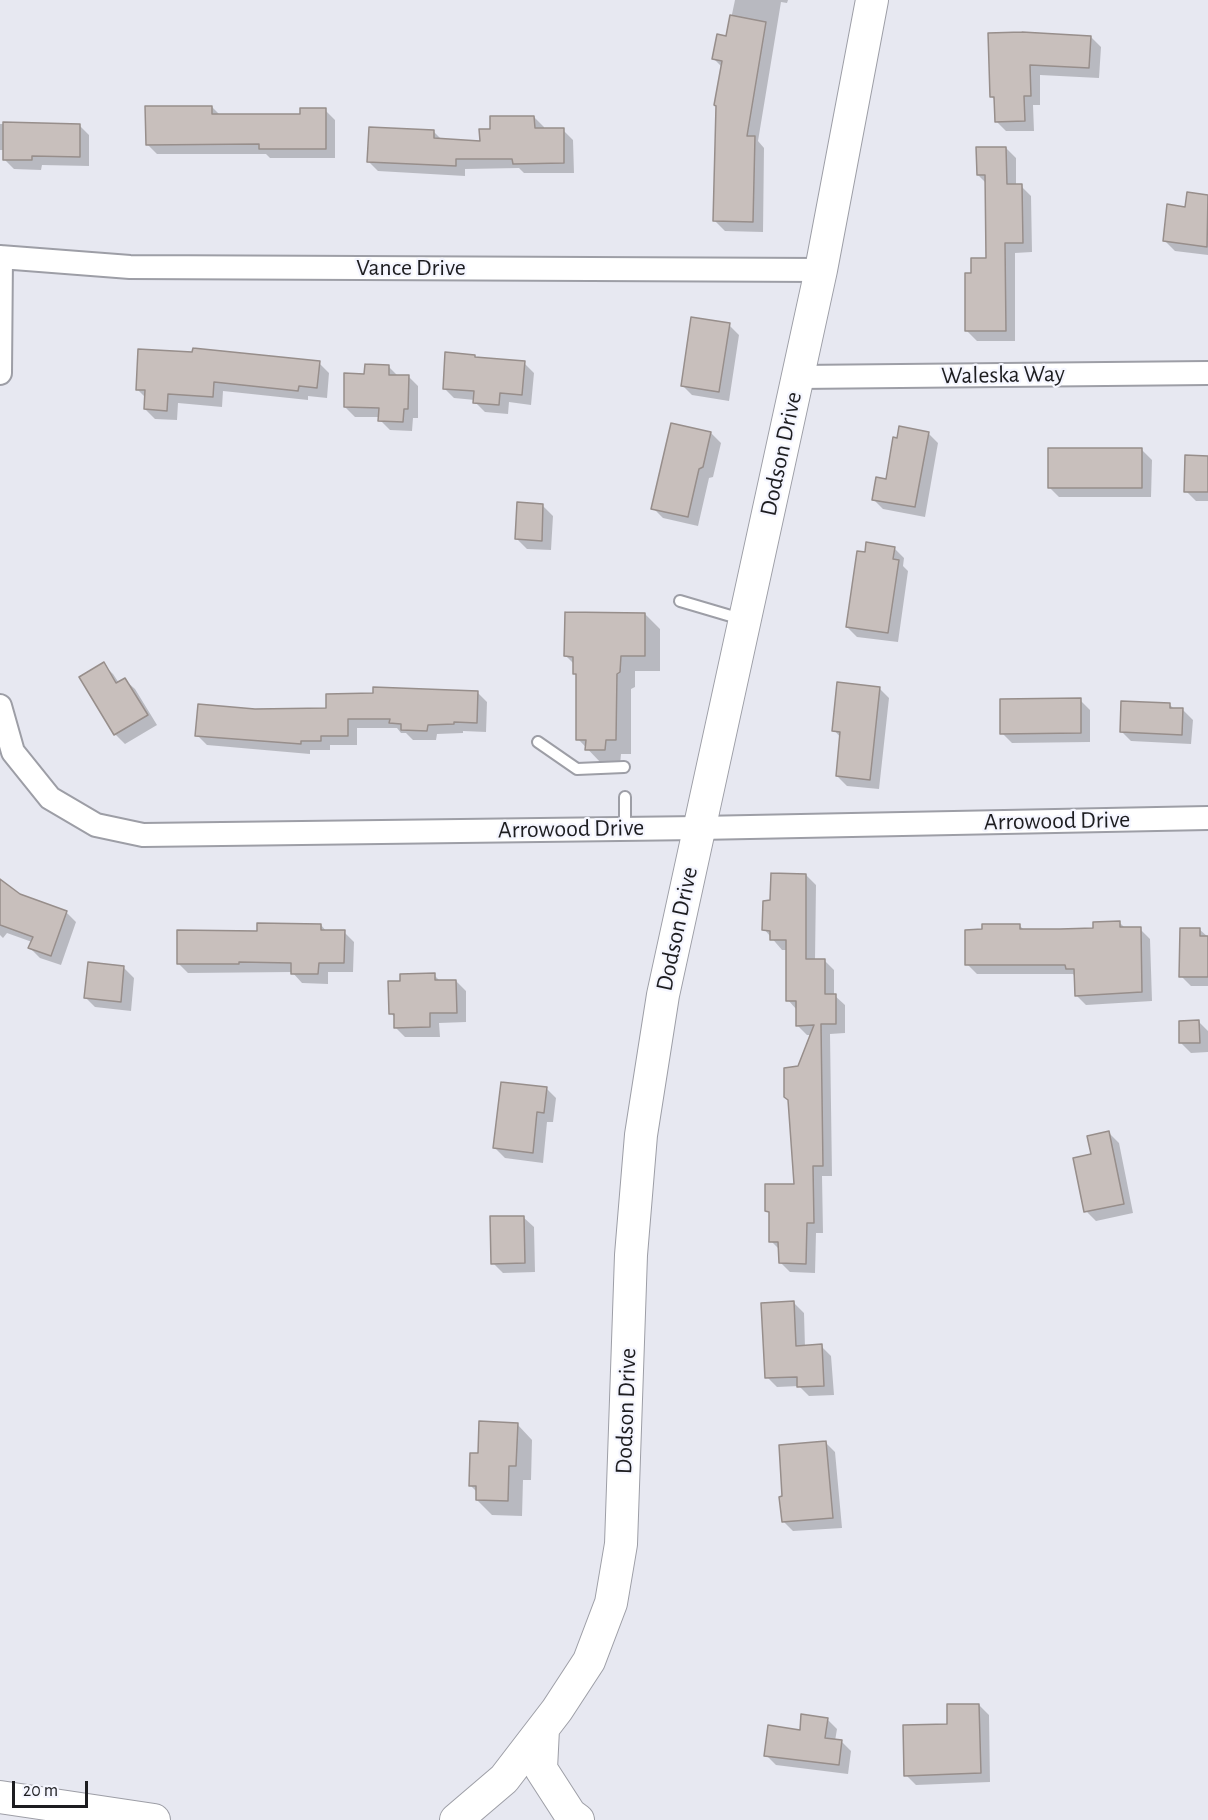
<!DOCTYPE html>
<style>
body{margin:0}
#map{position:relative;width:1208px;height:1820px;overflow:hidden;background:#e7e8f1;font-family:"Alegreya Sans",sans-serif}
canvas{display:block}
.scale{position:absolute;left:12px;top:1781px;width:76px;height:27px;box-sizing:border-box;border:3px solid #1d1d20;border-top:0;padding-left:8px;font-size:18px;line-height:21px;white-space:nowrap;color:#1d1d20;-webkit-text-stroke:4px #f5f6ff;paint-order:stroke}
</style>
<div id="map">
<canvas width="1208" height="1820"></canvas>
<div class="scale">20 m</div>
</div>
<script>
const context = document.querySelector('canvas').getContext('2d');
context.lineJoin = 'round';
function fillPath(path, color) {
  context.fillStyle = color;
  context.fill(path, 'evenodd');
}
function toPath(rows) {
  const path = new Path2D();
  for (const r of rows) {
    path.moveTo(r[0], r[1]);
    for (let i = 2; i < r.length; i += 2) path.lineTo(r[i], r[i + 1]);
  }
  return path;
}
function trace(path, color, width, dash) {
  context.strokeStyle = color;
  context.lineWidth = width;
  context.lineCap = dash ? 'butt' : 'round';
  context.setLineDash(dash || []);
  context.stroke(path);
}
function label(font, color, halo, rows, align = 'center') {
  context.font = font + ' "Alegreya Sans",sans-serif';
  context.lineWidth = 4.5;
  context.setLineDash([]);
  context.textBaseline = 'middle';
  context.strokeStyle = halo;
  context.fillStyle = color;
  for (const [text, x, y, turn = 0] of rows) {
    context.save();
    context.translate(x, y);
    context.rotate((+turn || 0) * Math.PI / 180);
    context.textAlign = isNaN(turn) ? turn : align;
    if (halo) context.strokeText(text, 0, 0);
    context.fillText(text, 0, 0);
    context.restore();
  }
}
fillPath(toPath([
 [735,0,788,0,787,3,781,2,758,141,764,148,763,232,725,231,715,221,723,68,714,59,727,38],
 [1022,33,1091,37,1101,47,1099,78,1040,75,1040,105,1033,105,1034,131,1006,131,996,121,995,100,991,96],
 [212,107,220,115,302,115,325,110,335,120,335,158,270,158,266,154,157,154,147,144],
 [534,117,544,127,544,130,563,130,573,140,574,173,524,173,519,168,465,169,465,176,378,171,368,161,434,132,442,140,481,142,492,130],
 [0,124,79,125,89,135,89,166,42,165,41,170,14,169,4,159,5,150,0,150],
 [1006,148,1016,158,1016,186,1021,186,1031,196,1032,252,1015,253,1015,341,977,341,967,331,973,274,988,259,986,183,978,175],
 [1188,194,1208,197,1208,255,1175,251,1165,241,1187,208],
 [729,325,739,335,729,401,692,395,682,385],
 [194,354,319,363,329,373,327,398,308,396,308,400,223,391,222,407,178,403,177,420,155,419,145,409,146,398,137,389],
 [477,359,524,363,534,373,531,405,509,402,508,414,485,412,475,402,475,400,454,398,444,388],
 [389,367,398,376,408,376,418,386,418,418,413,418,412,431,390,430,380,420,380,417,355,417,345,407,366,375],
 [711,433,721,443,713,477,709,478,698,526,663,518,653,508],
 [928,433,938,443,925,517,883,509,873,499,887,480],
 [1142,450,1152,460,1151,497,1059,497,1049,487],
 [1208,457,1208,501,1196,501,1186,491],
 [543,506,553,516,551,550,527,549,517,539],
 [894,548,904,558,903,566,908,571,898,642,857,637,847,627,866,554],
 [645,614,660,629,660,671,635,671,635,687,631,689,631,754,621,754,620,765,602,764,578,739,578,677,574,673,574,664,566,656],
 [103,664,113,674,119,683,125,680,135,689,157,725,125,744,115,734,81,678],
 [879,688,889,698,879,789,847,786,837,776,841,738,834,730],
 [477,692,487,702,486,732,463,731,463,733,437,734,436,740,413,740,406,733,401,733,397,728,357,728,357,745,330,745,330,750,310,750,310,754,207,745,197,735,255,711,328,709],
 [1080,700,1090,710,1090,742,1012,743,1002,733],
 [1170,705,1174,709,1183,710,1193,720,1191,744,1131,741,1121,731],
 [806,875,816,885,815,960,824,960,834,970,834,995,845,1005,845,1033,830,1034,832,1176,822,1176,823,1233,816,1233,815,1273,790,1272,780,1262,780,1250,771,1241,770,1214,767,1210,796,1186,799,1068,812,1035,807,1035,797,1025,797,1010,788,1000,788,950,782,950,764,929,772,902],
 [0,881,20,896,66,912,76,922,61,965,40,958,30,948,32,942,7,933,3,938,0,935],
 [1119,922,1126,929,1140,929,1150,939,1152,1001,1086,1005,1076,995,1076,977,1073,974,977,974,967,964,1020,926,1024,930,1095,929],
 [321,925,327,932,344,932,354,942,353,972,328,972,328,984,302,983,292,972,188,973,178,963,259,933],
 [1199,929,1208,937,1208,986,1191,986,1181,976],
 [124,968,134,978,131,1011,95,1007,85,997],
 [434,975,441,982,456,981,466,991,466,1022,439,1023,440,1037,405,1037,395,1027,395,1018,391,1013,401,982],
 [1199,1022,1208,1031,1208,1052,1191,1053,1181,1043],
 [546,1088,556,1098,553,1122,547,1122,543,1163,505,1158,495,1148],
 [1109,1133,1119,1143,1133,1213,1096,1221,1086,1211,1092,1155],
 [523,1217,534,1227,535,1272,503,1273,493,1263],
 [794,1303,804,1313,805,1347,821,1346,831,1356,834,1395,809,1396,799,1386,777,1387,767,1377],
 [517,1424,532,1440,531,1480,523,1480,522,1516,492,1515,477,1500,477,1492,470,1485,479,1455],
 [825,1442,835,1452,842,1528,793,1531,783,1521,784,1498],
 [979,1705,989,1715,990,1782,916,1785,906,1775],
 [827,1719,837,1729,835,1741,841,1741,851,1751,848,1774,776,1765,766,1755,801,1731]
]), '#0003');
const building = toPath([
 [730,15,766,22,747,136,755,136,753,222,713,221,716,106,714,105,722,61,712,59,717,34,726,36,730,15],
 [1022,32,1091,36,1089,68,1030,65,1031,96,1024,96,1025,121,995,122,994,97,990,97,988,33,1022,32],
 [145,106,212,106,212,114,300,114,300,108,326,108,326,149,259,149,259,144,146,145,145,106],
 [490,116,534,116,535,128,564,128,564,163,513,164,512,159,456,159,456,166,367,162,369,127,434,130,434,138,480,141,479,129,490,129,490,116],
 [3,122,80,124,80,157,32,156,32,160,3,160,3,122],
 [976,147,1006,147,1007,184,1022,184,1023,243,1005,243,1006,331,965,331,965,273,971,273,971,258,986,258,985,175,977,175,976,147],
 [1187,192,1208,195,1207,247,1163,241,1167,204,1185,207,1187,192],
 [691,317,730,323,719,392,681,386,691,317],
 [193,348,320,361,317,388,299,386,298,391,214,382,213,397,168,394,167,411,144,409,145,390,136,390,138,349,192,352,193,348],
 [445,352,475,355,475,357,525,361,522,395,500,393,499,405,473,403,474,391,443,389,445,352],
 [365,364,389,365,389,375,409,375,408,409,404,409,403,422,378,421,379,408,344,407,344,373,364,374,365,364],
 [671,423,711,432,703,467,699,469,688,517,651,509,671,423],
 [899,426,929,432,915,507,872,500,876,477,886,479,893,437,897,438,899,426],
 [1048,448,1142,448,1142,488,1048,488,1048,448],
 [1185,455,1208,456,1208,492,1184,492,1185,455],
 [517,502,543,504,542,541,515,539,517,502],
 [866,542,895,547,893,559,899,560,888,633,846,627,857,551,865,552,866,542],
 [565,612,645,613,645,656,621,656,620,672,617,674,616,740,606,740,605,750,585,750,586,740,576,740,576,674,573,674,573,657,564,656,565,612],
 [104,662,116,683,125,678,148,715,114,735,79,677,104,662],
 [837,682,880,687,870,780,836,776,840,732,832,731,837,682],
 [373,687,478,691,477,723,454,722,454,724,428,725,427,731,401,730,401,724,389,723,390,719,348,719,348,736,321,736,321,741,301,741,301,744,195,736,198,704,255,709,326,708,326,694,373,693,373,687],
 [1081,698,1081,733,1000,734,1000,699,1081,698],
 [1121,701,1170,703,1170,708,1183,708,1182,735,1120,732,1121,701],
 [771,873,806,874,806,959,825,959,825,994,836,994,836,1024,821,1024,823,1166,813,1166,814,1223,807,1223,806,1264,779,1263,778,1242,769,1242,769,1212,765,1211,765,1184,794,1184,788,1100,784,1097,784,1068,798,1066,814,1025,796,1026,796,1001,786,1001,786,940,770,940,770,931,762,930,763,901,770,900,771,873],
 [0,879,20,894,67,911,51,956,28,948,33,937,0,925,0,879],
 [1120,921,1120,927,1141,927,1142,992,1075,996,1074,969,1066,969,1065,965,965,965,965,930,982,929,982,924,1020,924,1020,929,1060,929,1093,928,1093,922,1120,921],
 [257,923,321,924,321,930,345,930,344,963,319,963,318,974,291,974,291,963,239,962,239,964,177,964,177,930,257,931,257,923],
 [1180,928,1200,928,1200,936,1208,936,1208,977,1179,977,1180,928],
 [88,962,124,966,121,1002,84,998,88,962],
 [435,973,435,980,456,980,457,1013,430,1013,430,1027,394,1028,394,1014,389,1014,388,981,400,981,400,974,435,973],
 [1199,1020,1200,1043,1179,1043,1179,1021,1199,1020],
 [501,1082,547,1087,544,1113,537,1112,533,1153,493,1148,501,1082],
 [1109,1131,1124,1204,1084,1212,1073,1158,1091,1154,1087,1136,1109,1131],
 [490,1216,524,1216,525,1263,491,1264,490,1216],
 [794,1301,796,1346,822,1344,824,1386,797,1387,797,1377,765,1378,761,1303,794,1301],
 [479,1421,518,1423,516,1466,509,1466,508,1501,476,1500,476,1486,469,1486,470,1453,478,1453,479,1421],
 [826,1441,833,1518,782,1522,779,1497,782,1496,779,1445,826,1441],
 [947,1704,979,1704,981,1773,904,1776,903,1725,947,1724,947,1704],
 [801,1714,828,1718,825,1738,842,1740,839,1765,764,1756,768,1725,800,1730,801,1714]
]);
fillPath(building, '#c8bfbc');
trace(building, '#978e8b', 1.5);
const lane = toPath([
 [680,601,741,619],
 [538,742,577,769,624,767],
 [625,797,625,829]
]);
const street = toPath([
 [0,257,130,267,821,270],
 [0,373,1,257],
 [798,377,1208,373],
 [0,706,13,752,50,798,96,825,143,835,699,828,1208,818]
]);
const secondary = toPath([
 [543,1729,541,1769,570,1814,578,1820],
 [0,1797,154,1820],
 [456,1820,504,1779,557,1710,589,1661,611,1603,621,1544,631,1255,641,1135,663,995,821,270,872,0]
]);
trace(lane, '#9d9ea6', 14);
trace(street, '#9d9ea6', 26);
trace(secondary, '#9d9ea6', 34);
trace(lane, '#fff', 10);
trace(street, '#fff', 22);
trace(secondary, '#fff', 32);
label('24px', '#1d1d20', '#f5f6ff', [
 ["Vance Drive",411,268],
 ["Waleska Way",1003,375,-1],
 ["Dodson Drive",781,454,-78],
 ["Arrowood Drive",1057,821,-1],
 ["Arrowood Drive",571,829,-1],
 ["Dodson Drive",677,929,-78],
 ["Dodson Drive",626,1411,-88]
]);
</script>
